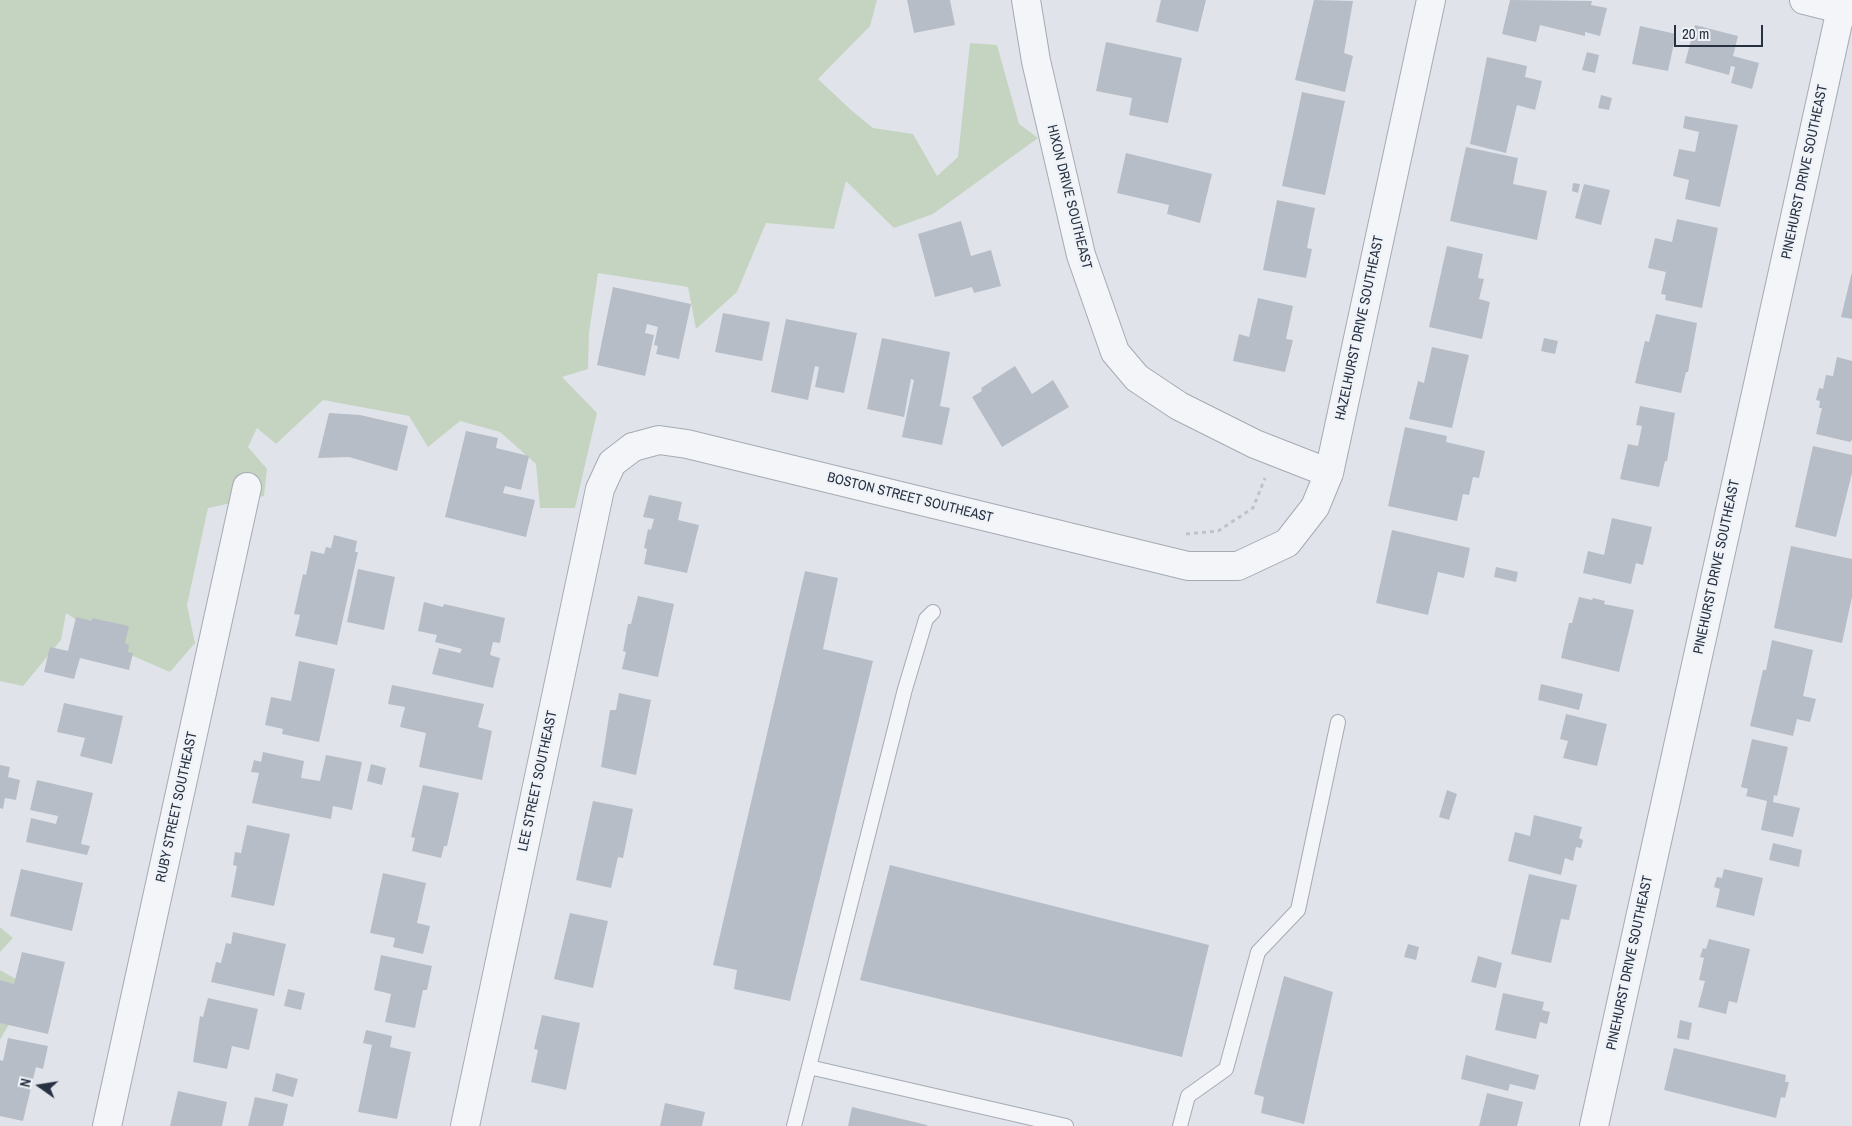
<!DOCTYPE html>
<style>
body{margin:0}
#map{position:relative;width:1852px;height:1126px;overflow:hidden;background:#e0e4ea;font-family:"Archivo Narrow",sans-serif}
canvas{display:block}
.north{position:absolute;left:15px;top:1061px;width:50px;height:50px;-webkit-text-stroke:4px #eff3f7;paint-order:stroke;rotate:283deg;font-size:14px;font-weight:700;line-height:20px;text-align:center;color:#273142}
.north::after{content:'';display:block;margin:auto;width:18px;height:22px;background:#273142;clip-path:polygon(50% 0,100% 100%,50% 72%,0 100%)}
.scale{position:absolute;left:1674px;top:25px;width:89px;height:22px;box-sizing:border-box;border:2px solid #273142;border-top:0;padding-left:6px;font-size:15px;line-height:18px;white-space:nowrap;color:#273142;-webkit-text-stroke:4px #eff3f7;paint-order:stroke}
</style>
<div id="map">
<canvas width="1852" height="1126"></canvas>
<div class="north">N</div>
<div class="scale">20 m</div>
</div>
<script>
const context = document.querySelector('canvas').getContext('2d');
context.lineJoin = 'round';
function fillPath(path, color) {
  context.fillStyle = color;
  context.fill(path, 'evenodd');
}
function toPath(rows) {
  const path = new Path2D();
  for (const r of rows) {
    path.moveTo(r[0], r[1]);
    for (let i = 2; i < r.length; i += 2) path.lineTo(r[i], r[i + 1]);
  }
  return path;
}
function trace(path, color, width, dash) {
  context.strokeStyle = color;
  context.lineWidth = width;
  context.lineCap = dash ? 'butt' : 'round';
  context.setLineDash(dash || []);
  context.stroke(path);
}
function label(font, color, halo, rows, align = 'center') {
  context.font = font + ' "Archivo Narrow",sans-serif';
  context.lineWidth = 4.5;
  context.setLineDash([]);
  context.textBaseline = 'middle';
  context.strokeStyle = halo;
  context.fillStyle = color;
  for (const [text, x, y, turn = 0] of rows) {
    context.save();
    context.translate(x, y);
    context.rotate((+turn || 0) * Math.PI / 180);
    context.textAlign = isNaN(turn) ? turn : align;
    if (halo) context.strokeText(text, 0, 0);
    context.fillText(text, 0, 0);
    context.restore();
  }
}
fillPath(toPath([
 [0,0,877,0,870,26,818,79,851,110,873,128,913,134,937,176,958,157,970,43,997,45,1019,124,1038,138,933,214,894,228,846,181,834,229,766,223,737,292,696,329,688,287,598,273,589,333,588,369,562,377,597,413,575,508,540,508,536,464,500,432,460,421,428,447,409,416,323,400,276,444,257,428,248,447,267,469,264,496,208,508,187,605,195,643,170,672,126,653,66,613,61,640,23,686,0,681],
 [0,927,13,938,0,952],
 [0,970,30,987,0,1040]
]), '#c5d4c0');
fillPath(toPath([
 [907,0,950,0,955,25,914,33],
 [1161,0,1206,0,1198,32,1156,22],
 [1314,0,1353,1,1344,53,1353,56,1345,92,1295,80],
 [1510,0,1592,1,1591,5,1607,8,1600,36,1585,32,1585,36,1540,25,1536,42,1502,34],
 [1695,25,1738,36,1733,56,1759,63,1752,89,1731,83,1735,67,1731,66,1729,75,1685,63],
 [1640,26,1676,34,1668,71,1632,64],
 [1106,42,1182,58,1168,123,1129,115,1132,98,1096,91],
 [1587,52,1599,55,1595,73,1582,70],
 [1487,57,1527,66,1525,77,1542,81,1535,110,1517,105,1506,153,1470,144],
 [1302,92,1345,101,1325,195,1282,186],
 [1601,95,1612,98,1609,110,1598,108],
 [1685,116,1738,125,1720,207,1685,199,1689,180,1673,176,1679,149,1695,152,1699,132,1683,128],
 [1466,147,1518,158,1513,184,1547,191,1537,240,1450,221],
 [1126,153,1212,174,1200,223,1167,214,1169,205,1117,193],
 [1573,183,1580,184,1578,193,1572,191],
 [1584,184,1610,190,1601,225,1575,218],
 [1277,200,1315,208,1307,248,1312,249,1306,278,1263,270],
 [1677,219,1718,228,1702,308,1665,300,1666,295,1661,294,1666,272,1648,268,1655,238,1672,242],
 [961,221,971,256,991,250,1001,286,974,293,972,287,935,297,918,234],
 [1447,246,1483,254,1478,278,1484,279,1479,299,1490,302,1482,339,1429,327],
 [1852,272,1852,319,1841,317],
 [613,287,691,304,679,359,656,354,658,346,654,345,658,327,647,324,645,333,654,335,645,376,597,365],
 [1258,298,1293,306,1286,339,1293,340,1285,372,1233,361,1239,334,1249,337],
 [723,313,770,322,762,361,715,352],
 [1656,314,1697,323,1688,372,1686,372,1681,393,1635,383,1645,341,1649,342],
 [786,319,857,333,844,393,815,387,819,367,815,366,808,400,771,392],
 [882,338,950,352,940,406,950,408,942,445,902,437,914,380,911,379,904,417,867,409],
 [1544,338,1558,341,1555,354,1541,351],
 [1432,347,1469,355,1452,428,1409,419,1418,381,1424,383],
 [1837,357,1852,361,1852,440,1850,442,1816,434,1822,408,1819,408,1820,401,1816,400,1819,388,1823,389,1826,375,1833,376],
 [1015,366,1032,394,1053,380,1069,407,1002,447,972,397,982,391,981,388],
 [1640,406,1675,413,1667,461,1665,461,1659,487,1620,479,1628,444,1638,446,1642,426,1636,425],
 [329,413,360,415,408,426,397,471,349,457,318,458],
 [1405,427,1447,436,1446,442,1485,451,1479,478,1473,477,1469,495,1463,494,1457,521,1388,506],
 [466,431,498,438,496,448,529,456,521,490,505,486,503,493,535,500,526,537,445,517],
 [1813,446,1852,455,1852,473,1836,537,1795,527],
 [649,495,682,502,678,520,699,525,687,573,644,564,647,549,644,548,648,529,651,530,654,519,643,517],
 [1612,518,1652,527,1643,565,1636,563,1631,584,1583,573,1588,551,1604,555],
 [1392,530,1470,548,1464,578,1438,572,1428,615,1376,603],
 [334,535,357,541,355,552,358,552,337,645,295,636,300,615,294,614,303,574,306,575,311,551,324,554,326,547,331,548],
 [1791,546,1852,559,1852,597,1842,643,1774,628],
 [1496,567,1518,572,1516,582,1494,577],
 [358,569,395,577,384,630,347,622],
 [805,571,838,578,823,649,873,661,790,1001,734,989,737,970,713,965],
 [638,596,674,604,658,677,622,669,626,652,623,651,628,624,631,624],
 [1579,597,1592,600,1593,598,1605,601,1604,604,1634,610,1619,672,1561,658,1569,623,1572,623],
 [424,602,443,607,444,604,505,618,500,643,493,642,490,655,500,658,493,688,432,674,439,648,460,653,462,649,435,642,437,635,418,631],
 [76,617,92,621,92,618,129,626,125,643,129,645,128,652,133,653,129,670,80,658,74,679,44,672,50,647,68,651],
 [1772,640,1813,650,1803,696,1816,699,1810,722,1797,719,1793,736,1750,726,1763,670,1766,670],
 [299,661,335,669,319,742,282,734,283,729,265,725,271,697,291,701],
 [1541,684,1583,694,1579,710,1538,700],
 [392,685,484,704,478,727,492,731,482,780,419,767,426,733,400,727,405,707,388,704],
 [619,693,651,700,636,775,601,767,610,710,616,710],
 [64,703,123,716,112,764,80,756,85,738,57,732],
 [1566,714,1607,724,1597,766,1563,758,1568,741,1560,739],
 [1752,739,1788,747,1777,796,1774,795,1773,802,1800,808,1793,837,1761,830,1767,801,1746,796,1748,789,1741,787],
 [263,752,304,761,301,778,320,781,326,755,362,762,352,810,333,806,331,819,252,803,259,773,251,772,254,760,261,762],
 [371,764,386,768,382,785,367,781],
 [0,765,10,767,8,777,20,780,16,800,5,798,3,809,0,808],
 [37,780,93,793,81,844,90,846,87,855,26,842,31,818,56,824,58,816,30,810],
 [423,785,459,793,447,846,444,846,441,858,412,851,415,838,411,837],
 [1447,790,1457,794,1449,820,1439,817],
 [593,801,633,809,623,858,618,857,611,888,576,880],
 [1534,815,1582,827,1579,838,1583,840,1581,848,1576,847,1573,861,1565,858,1561,875,1508,861,1515,832,1530,836],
 [247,825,290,834,274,906,231,897,237,866,233,865,235,852,241,853],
 [1773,843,1802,850,1799,867,1769,860],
 [890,865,1209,945,1182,1057,860,980],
 [21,869,83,883,72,931,10,916],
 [1724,869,1763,878,1754,916,1716,907,1720,889,1714,887,1717,877,1722,878],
 [383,873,426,883,417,923,430,926,423,954,393,947,395,938,370,933],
 [1529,874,1577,885,1569,920,1561,919,1551,963,1511,954],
 [570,913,608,921,593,988,554,979],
 [233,932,286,944,274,996,211,982,216,962,221,963,226,943,231,944],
 [1709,939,1750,949,1737,1003,1729,1001,1726,1014,1698,1007,1705,981,1699,980,1704,958,1700,957,1703,948,1706,949],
 [1408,944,1419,947,1416,960,1404,957],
 [22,952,65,962,48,1034,0,1023,0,980,14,984],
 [381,955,432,966,427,990,423,990,415,1028,385,1022,391,994,374,990],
 [1478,956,1502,963,1496,988,1471,982],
 [1284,976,1333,992,1304,1124,1261,1113,1264,1097,1254,1094],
 [288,989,305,993,301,1010,284,1006],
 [1503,993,1544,1002,1542,1010,1550,1012,1547,1024,1540,1022,1536,1039,1495,1030],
 [208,998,258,1009,249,1050,232,1046,227,1069,193,1062,200,1016,203,1017],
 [542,1015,580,1023,566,1090,531,1082,538,1050,534,1049],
 [1680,1020,1692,1023,1689,1040,1677,1038],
 [366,1030,392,1036,390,1047,411,1052,397,1119,358,1112,372,1045,363,1043],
 [8,1038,48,1046,43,1069,36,1067,23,1121,0,1116,0,1060,3,1061],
 [1674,1048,1786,1075,1785,1082,1789,1082,1785,1098,1781,1097,1776,1118,1664,1090],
 [1466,1055,1539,1075,1535,1090,1510,1084,1508,1091,1461,1079],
 [276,1073,298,1079,293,1097,272,1091],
 [178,1091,227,1102,222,1126,170,1126],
 [1487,1093,1523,1102,1517,1126,1479,1126],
 [255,1097,288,1104,283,1126,248,1126],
 [665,1103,705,1112,702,1126,660,1126],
 [852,1107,927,1125,927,1126,848,1126]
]), '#b7bdc7');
const service = toPath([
 [809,1067,1066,1126],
 [794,1126,905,689,926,619,933,612],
 [1180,1126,1188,1096,1226,1069,1258,952,1298,910,1338,722]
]);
const minor = toPath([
 [1026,0,1036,61,1081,255,1115,352,1137,378,1179,406,1255,444,1329,473],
 [1804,0,1852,12],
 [633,447,659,440,687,444,1188,566,1238,566,1287,543,1315,507,1329,473,1431,0],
 [107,1126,247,487],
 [1594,1126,1841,9]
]);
const tertiary = toPath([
 [465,1126,600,489,612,463,633,447]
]);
trace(service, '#a5abb4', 16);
trace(minor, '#a5abb4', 30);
trace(tertiary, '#a5abb4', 30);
trace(toPath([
 [1186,534,1218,531,1253,508,1265,478]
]), '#bec2c9', 3, [4, 4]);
trace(service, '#f3f5f8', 14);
trace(minor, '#f3f5f8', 28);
trace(tertiary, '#f3f5f8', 28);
label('14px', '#273142', '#eff3f7', [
 ["PINEHURST DRIVE SOUTHEAST",1805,172,-78],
 ["HIXON DRIVE SOUTHEAST",1069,197,76],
 ["HAZELHURST DRIVE SOUTHEAST",1360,328,-78],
 ["BOSTON STREET SOUTHEAST",910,498,14],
 ["PINEHURST DRIVE SOUTHEAST",1717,567,-78],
 ["LEE STREET SOUTHEAST",538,781,-78],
 ["RUBY STREET SOUTHEAST",177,807,-78],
 ["PINEHURST DRIVE SOUTHEAST",1630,963,-78]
]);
</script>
